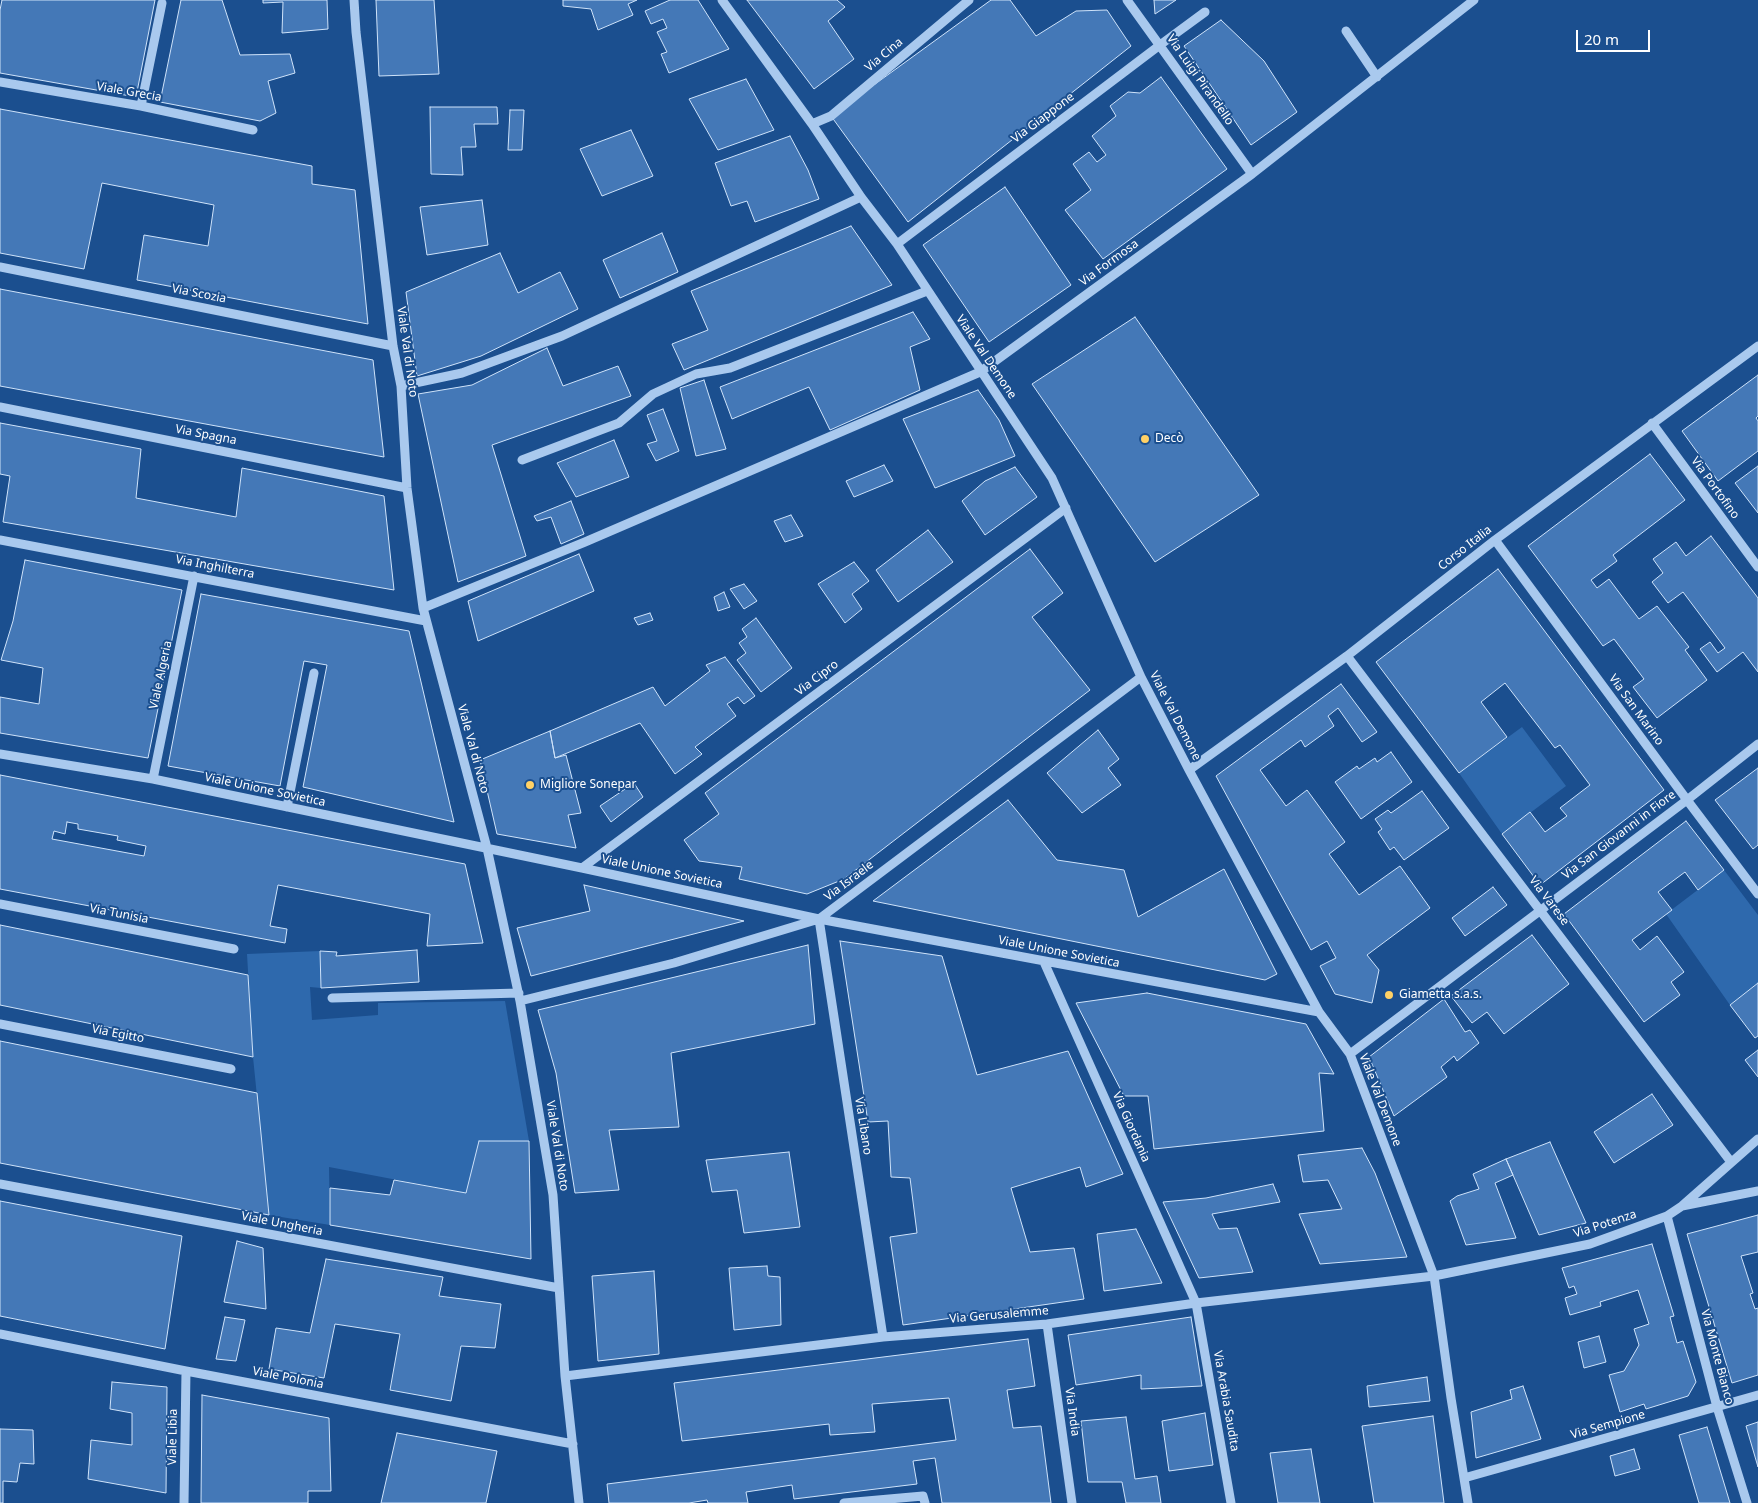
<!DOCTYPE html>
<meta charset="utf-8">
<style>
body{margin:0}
#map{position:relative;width:1758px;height:1503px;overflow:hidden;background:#1b4f8f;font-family:"Noto Sans",sans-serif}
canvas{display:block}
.scale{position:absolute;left:1576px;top:30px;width:74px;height:22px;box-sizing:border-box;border:2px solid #fff;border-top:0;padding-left:6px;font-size:15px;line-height:18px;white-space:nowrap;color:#fff;-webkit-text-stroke:4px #1b4f8f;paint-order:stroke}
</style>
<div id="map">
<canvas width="1758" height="1503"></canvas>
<div class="scale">20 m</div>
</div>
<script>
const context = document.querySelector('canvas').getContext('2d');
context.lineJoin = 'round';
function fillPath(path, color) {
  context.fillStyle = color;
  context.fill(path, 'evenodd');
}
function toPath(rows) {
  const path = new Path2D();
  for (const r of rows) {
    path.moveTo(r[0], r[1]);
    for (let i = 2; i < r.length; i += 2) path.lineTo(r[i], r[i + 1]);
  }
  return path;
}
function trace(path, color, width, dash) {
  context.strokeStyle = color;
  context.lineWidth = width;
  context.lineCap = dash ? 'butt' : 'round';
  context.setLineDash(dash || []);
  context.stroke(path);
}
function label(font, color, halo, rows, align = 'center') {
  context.font = font + ' "Noto Sans",sans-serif';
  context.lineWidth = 4;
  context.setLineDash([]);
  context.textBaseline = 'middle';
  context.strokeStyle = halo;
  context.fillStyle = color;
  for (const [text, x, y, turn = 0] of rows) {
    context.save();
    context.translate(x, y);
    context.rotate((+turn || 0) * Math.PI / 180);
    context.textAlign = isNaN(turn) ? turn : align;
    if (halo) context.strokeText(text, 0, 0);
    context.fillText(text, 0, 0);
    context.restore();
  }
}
fillPath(toPath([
 [1522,727,1566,786,1502,834,1459,773],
 [1724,870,1758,915,1758,983,1730,1005,1666,914],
 [320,951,321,988,310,987,312,1020,378,1015,378,1003,505,1001,529,1141,479,1141,466,1193,329,1167,330,1225,269,1215,253,1057,247,954]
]), '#2e69ad');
const building = toPath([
 [2,0,155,0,136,97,0,73,0,10,2,0],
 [181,0,222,0,240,55,290,54,295,73,268,81,276,113,260,121,160,102,181,0],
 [263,0,327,0,328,29,282,33,283,2,263,3,263,0],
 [376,0,434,0,439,74,379,76,376,0],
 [563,0,637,0,628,4,633,15,598,30,591,9,563,6,563,0],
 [670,0,698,0,729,49,669,73,661,54,667,52,657,32,667,28,663,19,651,24,645,11,670,0],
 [747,0,837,0,845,7,828,21,854,59,814,89,747,0],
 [991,0,1010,0,1036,36,1076,11,1107,10,1131,46,908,222,831,116,991,0],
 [1154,0,1176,0,1155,14,1154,0],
 [1221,20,1264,61,1297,112,1251,145,1184,46,1221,20],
 [1161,77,1227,169,1103,259,1065,210,1091,190,1073,164,1089,152,1097,162,1106,155,1092,136,1116,116,1110,106,1128,92,1140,93,1161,77],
 [746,79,774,130,718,150,689,99,746,79],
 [430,107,497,107,498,124,474,124,476,147,461,147,463,175,431,174,430,107],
 [0,109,312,166,312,184,355,190,368,324,137,280,144,235,208,246,214,205,102,183,84,269,0,253,0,109],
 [510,110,524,110,522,150,508,150,510,110],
 [631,130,653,176,602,196,580,149,631,130],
 [790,136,808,170,819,199,755,222,747,201,731,206,715,163,790,136],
 [1005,187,1071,285,989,342,923,245,1005,187],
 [482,200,488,245,427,255,420,207,482,200],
 [851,226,892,285,684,370,672,344,708,330,691,291,851,226],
 [662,233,678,272,620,298,603,260,662,233],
 [500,253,518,293,560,272,578,309,481,356,417,376,406,292,500,253],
 [0,289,373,360,384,457,0,386,0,289],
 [913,312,930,339,910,347,920,390,830,430,809,387,732,419,720,387,913,312],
 [1135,317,1259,495,1155,562,1032,384,1135,317],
 [547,348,563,386,618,366,631,396,492,445,526,556,458,582,418,394,472,385,547,348],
 [1758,375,1758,416,1756,418,1758,421,1758,451,1718,481,1682,431,1758,375],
 [704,380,726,449,696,456,680,388,704,380],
 [978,390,999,420,1015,456,935,488,903,419,978,390],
 [663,409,679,451,656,461,647,444,657,441,647,415,663,409],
 [0,423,141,449,136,498,236,517,242,468,384,496,394,590,3,522,10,476,0,474,0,423],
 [614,440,629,477,576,497,557,463,614,440],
 [1650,454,1685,500,1613,555,1617,561,1591,580,1597,588,1609,579,1639,619,1657,606,1689,647,1685,650,1707,680,1657,718,1633,687,1644,679,1614,639,1603,646,1528,546,1650,454],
 [884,465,893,481,854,497,846,481,884,465],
 [1758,466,1758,513,1735,483,1758,466],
 [1015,467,1037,497,985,535,962,501,985,481,1015,467],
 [571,501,584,534,561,544,551,517,537,521,534,516,571,501],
 [791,515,803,536,785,542,774,521,791,515],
 [928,530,953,562,898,602,876,570,928,530],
 [1711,536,1758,598,1758,672,1743,652,1717,672,1700,649,1710,642,1718,653,1725,648,1683,592,1668,603,1652,582,1663,573,1653,559,1676,542,1686,556,1711,536],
 [1030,549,1063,593,1032,617,1090,690,844,879,807,894,739,879,742,867,699,861,684,840,719,814,705,793,1030,549],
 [579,554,594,591,478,641,468,601,579,554],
 [25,560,182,590,148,758,0,733,0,697,39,704,43,668,1,660,13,621,25,560],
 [854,562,869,581,852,594,862,609,845,623,818,584,854,562],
 [1498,569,1664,790,1540,885,1502,834,1530,812,1545,832,1567,816,1560,808,1590,785,1560,745,1555,748,1505,683,1481,702,1507,737,1459,773,1376,662,1498,569],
 [744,584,757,601,744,609,730,589,744,584],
 [724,592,730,607,718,611,714,597,724,592],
 [201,594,409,631,454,822,303,787,327,665,304,661,280,786,168,766,201,594],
 [650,613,653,620,638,625,634,618,650,613],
 [756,618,792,668,761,692,737,660,746,653,739,643,747,637,742,629,756,618],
 [725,657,755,696,744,704,738,697,727,704,736,716,695,747,702,754,675,774,640,723,555,758,550,731,653,687,665,706,710,671,706,665,725,657],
 [1341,684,1377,732,1362,742,1338,708,1328,716,1334,726,1305,747,1301,740,1260,770,1286,806,1307,790,1345,842,1329,854,1359,895,1400,866,1430,908,1367,955,1379,970,1372,1003,1335,994,1320,966,1336,958,1327,941,1311,950,1216,776,1341,684],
 [1098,730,1119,759,1108,768,1121,785,1082,813,1047,773,1098,730],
 [550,731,555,758,566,755,581,813,568,815,576,848,497,834,480,760,550,731],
 [1391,752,1412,782,1361,819,1335,782,1357,766,1359,769,1375,758,1377,762,1391,752],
 [1758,768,1758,845,1753,849,1715,800,1758,768],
 [0,775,465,864,483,943,427,946,430,914,278,885,270,926,287,929,285,943,0,889,0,775],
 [67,822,78,824,78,829,118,836,117,840,146,846,144,856,52,839,54,831,65,834,67,822],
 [634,783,643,797,611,822,600,806,634,783],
 [1422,791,1449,828,1404,860,1394,847,1390,850,1378,832,1382,829,1375,819,1388,810,1391,813,1422,791],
 [1008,800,1057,860,1124,870,1138,917,1224,869,1277,974,1265,980,873,901,1008,800],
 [1686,821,1724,870,1698,890,1685,872,1658,892,1672,910,1632,940,1640,950,1657,936,1684,972,1671,982,1680,995,1644,1022,1564,914,1686,821],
 [584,885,744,921,531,976,517,928,590,911,584,885],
 [1493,887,1507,905,1465,936,1452,918,1493,887],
 [0,925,248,975,253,1057,0,1005,0,925],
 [1532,935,1569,984,1504,1034,1487,1012,1472,1023,1451,996,1532,935],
 [840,941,942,956,977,1075,1068,1051,1123,1174,1086,1187,1080,1167,1011,1188,1030,1252,1074,1248,1084,1299,903,1325,890,1237,917,1233,910,1178,891,1177,888,1121,868,1122,840,941],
 [808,945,815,1024,671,1053,679,1127,609,1130,619,1190,575,1193,556,1073,538,1010,808,945],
 [417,950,419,982,321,988,320,951,337,952,336,956,417,950],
 [1758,983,1758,1036,1755,1038,1730,1005,1758,983],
 [1147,993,1306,1024,1334,1074,1319,1073,1324,1131,1154,1149,1148,1096,1124,1096,1076,1003,1147,993],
 [1444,999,1465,1032,1470,1030,1479,1043,1457,1061,1454,1056,1441,1067,1447,1077,1394,1116,1369,1057,1444,999],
 [0,1041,257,1093,269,1215,0,1163,0,1041],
 [1758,1050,1758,1077,1745,1060,1758,1050],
 [1652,1094,1673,1125,1614,1163,1594,1132,1652,1094],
 [479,1141,529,1141,531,1259,330,1225,330,1188,390,1195,394,1180,466,1193,479,1141],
 [1550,1142,1586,1223,1539,1235,1506,1159,1550,1142],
 [1362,1148,1375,1173,1407,1257,1320,1264,1299,1214,1342,1209,1328,1180,1303,1182,1298,1155,1362,1148],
 [789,1152,800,1227,744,1233,737,1190,712,1192,706,1160,789,1152],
 [1506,1159,1513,1175,1495,1183,1516,1238,1466,1245,1450,1201,1457,1196,1479,1189,1473,1174,1506,1159],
 [1273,1184,1280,1202,1212,1214,1219,1229,1237,1228,1253,1272,1199,1278,1163,1202,1206,1198,1273,1184],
 [0,1201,182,1236,165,1349,0,1316,0,1201],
 [1758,1215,1758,1252,1741,1256,1753,1293,1750,1294,1755,1309,1758,1308,1758,1375,1732,1383,1687,1234,1758,1215],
 [1136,1229,1162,1283,1104,1291,1097,1234,1136,1229],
 [237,1241,263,1248,266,1309,224,1302,237,1241],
 [1652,1244,1674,1316,1670,1317,1677,1343,1683,1341,1696,1382,1688,1396,1646,1409,1644,1404,1620,1412,1609,1375,1624,1371,1639,1345,1634,1329,1649,1324,1638,1290,1600,1302,1601,1306,1570,1315,1565,1298,1577,1294,1574,1286,1569,1288,1562,1268,1652,1244],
 [326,1259,443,1277,439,1296,501,1304,495,1348,461,1346,451,1401,390,1390,400,1334,335,1324,324,1378,269,1369,276,1328,310,1333,326,1259],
 [767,1266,768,1276,780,1277,781,1325,734,1330,729,1268,767,1266],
 [654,1271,659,1354,598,1361,592,1276,654,1271],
 [225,1317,245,1320,236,1361,216,1359,225,1317],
 [1191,1317,1202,1386,1141,1389,1141,1375,1076,1385,1068,1335,1191,1317],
 [1599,1336,1606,1362,1584,1368,1578,1342,1599,1336],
 [1028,1339,1035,1386,1007,1390,1013,1428,1041,1426,1051,1503,942,1503,935,1458,913,1461,917,1484,794,1499,792,1485,746,1492,748,1503,708,1503,707,1500,689,1503,609,1503,607,1484,956,1440,949,1398,872,1404,875,1432,830,1435,829,1424,682,1441,674,1383,1028,1339],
 [1427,1377,1430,1401,1369,1407,1367,1386,1427,1377],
 [112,1382,167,1387,166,1493,88,1479,91,1440,132,1445,132,1413,110,1409,112,1382],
 [1523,1386,1541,1439,1476,1458,1471,1412,1512,1399,1510,1390,1523,1386],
 [202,1395,329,1418,331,1491,308,1491,308,1503,201,1503,202,1395],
 [1205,1413,1213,1465,1169,1471,1162,1421,1205,1413],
 [1433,1416,1444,1503,1374,1503,1362,1426,1433,1416],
 [1126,1417,1135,1479,1157,1476,1161,1503,1126,1503,1122,1482,1088,1482,1081,1421,1126,1417],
 [1758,1422,1758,1467,1746,1426,1758,1422],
 [1707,1427,1730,1503,1699,1503,1679,1435,1707,1427],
 [0,1429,33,1430,34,1464,20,1463,17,1482,3,1481,3,1503,0,1503,0,1429],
 [397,1433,497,1451,486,1503,381,1503,397,1433],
 [1311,1449,1320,1503,1278,1503,1270,1453,1311,1449],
 [1634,1449,1640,1469,1615,1476,1610,1456,1634,1449]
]);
fillPath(building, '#4478b7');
trace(building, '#cfe3fa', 1);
trace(toPath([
 [354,0,356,32,393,346,401,386,407,488,423,608,487,848,520,1001,553,1195,565,1376,579,1503],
 [722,0,812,124,861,197,897,244,1052,478,1141,677,1189,770,1319,1012,1350,1054,1434,1276,1451,1398,1468,1503],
 [1127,0,1252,174],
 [1346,31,1377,77],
 [0,82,141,106,253,130],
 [141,106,162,3],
 [812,124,831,116,969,0],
 [897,244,1160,45,1205,12],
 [0,267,393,346],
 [401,386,462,373,562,336,861,197],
 [0,407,407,488],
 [1652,423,1758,567],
 [522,460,619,423,653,394,696,374,730,368,927,291],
 [0,540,426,621],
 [1495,540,1687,800,1758,894],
 [423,608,585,542,980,372,1252,174,1474,0],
 [1347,656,1731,1162],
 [0,754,153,779,582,868,819,919,1319,1012],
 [1189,770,1347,656,1495,540,1758,346],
 [153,779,194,576],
 [287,807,314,673],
 [582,868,1066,508],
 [0,904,234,949],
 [819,919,883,1337],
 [1044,962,1196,1303,1231,1503],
 [332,998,519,993],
 [520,1001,674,963,819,919,1141,677],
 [0,1024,231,1069],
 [1350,1054,1687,800,1758,744],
 [0,1184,559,1288],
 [1682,1206,1758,1191],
 [1667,1216,1717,1407,1747,1503],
 [1047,1324,1072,1503],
 [0,1334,186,1371,573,1444],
 [565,1376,883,1337,1047,1324,1196,1303,1434,1276,1590,1244,1667,1216,1682,1206,1758,1139],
 [1464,1478,1758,1395],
 [184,1503,186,1371],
 [844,1503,923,1496,925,1503]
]), '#a9c9ee', 9);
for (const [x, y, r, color] of [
 [1145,439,5,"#ffd166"],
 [530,785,5,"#ffd166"],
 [1389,995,5,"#ffd166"]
]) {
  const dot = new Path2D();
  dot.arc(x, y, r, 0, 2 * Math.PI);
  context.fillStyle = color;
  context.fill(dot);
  trace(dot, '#1b4f8f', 2);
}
label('12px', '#fff', '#1b4f8f', [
 ["Via Cina",884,55,-40],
 ["Via Luigi Pirandello",1200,80,55],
 ["Viale Grecia",129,92,10],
 ["Via Giappone",1043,118,-37],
 ["Via Formosa",1109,263,-36],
 ["Via Scozia",199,294,11],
 ["Viale Val di Noto",407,352,82],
 ["Viale Val Demone",986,357,56],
 ["Via Spagna",206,435,11],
 ["Via Portofino",1715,488,54],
 ["Corso Italia",1465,548,-38],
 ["Via Inghilterra",215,567,11],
 ["Viale Algeria",161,675,-78],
 ["Via Cipro",817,678,-37],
 ["Via San Marino",1636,710,54],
 ["Viale Val Demone",1175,716,63],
 ["Viale Val di Noto",473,749,75],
 ["Viale Unione Sovietica",265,790,12],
 ["Via San Giovanni in Fiore",1619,835,-37],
 ["Viale Unione Sovietica",662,872,12],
 ["Via Israele",849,881,-37],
 ["Via Varese",1549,901,53],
 ["Via Tunisia",119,914,11],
 ["Viale Unione Sovietica",1059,952,11],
 ["Via Egitto",118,1034,11],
 ["Viale Val Demone",1380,1100,69],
 ["Via Libano",863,1126,81],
 ["Via Giordania",1131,1127,66],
 ["Viale Val di Noto",557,1146,81],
 ["Viale Ungheria",282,1224,11],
 ["Via Potenza",1605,1224,-18],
 ["Via Gerusalemme",999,1315,-5],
 ["Via Monte Bianco",1717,1357,75],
 ["Viale Polonia",288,1378,11],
 ["Via Arabia Saudita",1226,1401,80],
 ["Via India",1072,1412,82],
 ["Via Sempione",1608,1425,-16],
 ["Viale Libia",173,1437,-89]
]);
label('12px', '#fff', '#1b4f8f', [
 ["Decò",1155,439],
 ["Migliore Sonepar",540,785],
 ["Giametta s.a.s.",1399,995]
], 'left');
</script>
